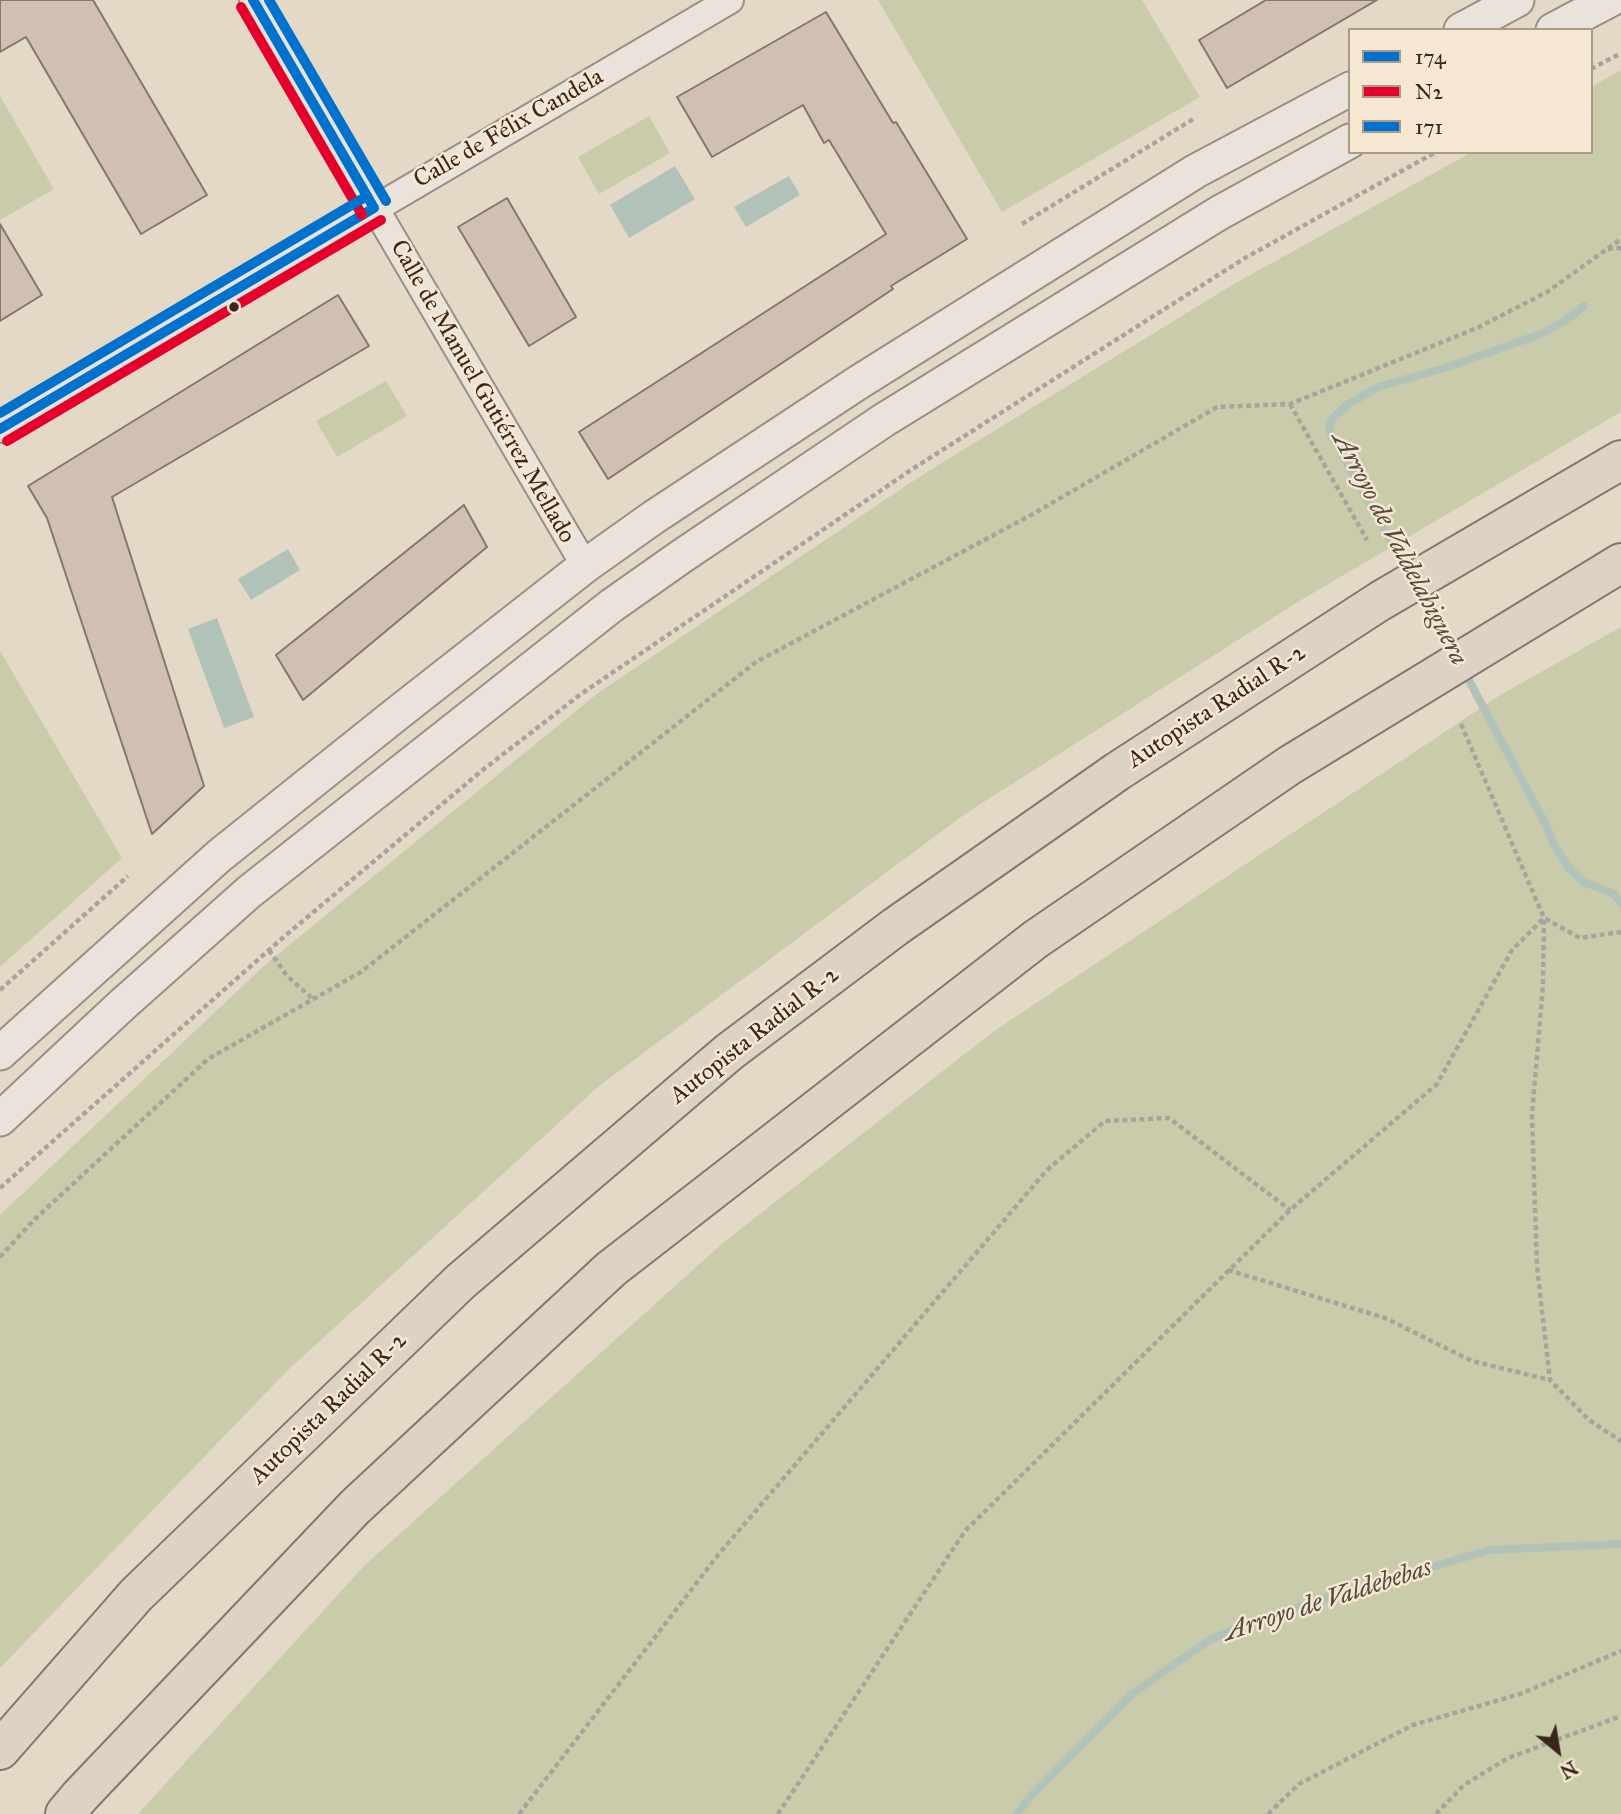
<!DOCTYPE html>
<meta charset="utf-8">
<style>
body{margin:0}
#map{position:relative;width:1621px;height:1814px;overflow:hidden;background:#e4d8c7;font-family:"IM FELL Great Primer",serif}
canvas{display:block}
.legend{position:absolute;left:1348px;top:28px;width:245px;height:126px;box-sizing:border-box;background:#f6e7d2;border:2px solid #ab9a89;margin:0;padding:9px 12px;list-style:none;font-size:21px;color:#3a261b}
.legend li{display:flex;align-items:center;gap:14px;height:35px}
.legend b{width:35px;border:2px solid #ab9a89}
.north{position:absolute;left:1523px;top:1716px;width:70px;height:70px;-webkit-text-stroke:5px #f6e7d2;paint-order:stroke;rotate:150deg;font-size:19px;font-weight:700;line-height:28px;text-align:center;color:#3a261b}
.north::after{content:'';display:block;margin:auto;width:24px;height:32px;background:#3a261b;clip-path:polygon(50% 0,100% 100%,50% 72%,0 100%)}
</style>
<div id="map">
<canvas width="1621" height="1814"></canvas>
<ul class="legend">
<li><b style="height:9px;background:#0072ce"></b>174</li>
<li><b style="height:9px;background:#e4002b"></b>N2</li>
<li><b style="height:9px;background:#0072ce"></b>171</li>
</ul>
<div class="north">N</div>
</div>
<script>
const context = document.querySelector('canvas').getContext('2d');
context.lineJoin = 'round';
function fillPath(path, color) {
  context.fillStyle = color;
  context.fill(path, 'evenodd');
}
function toPath(rows) {
  const path = new Path2D();
  for (const r of rows) {
    path.moveTo(r[0], r[1]);
    for (let i = 2; i < r.length; i += 2) path.lineTo(r[i], r[i + 1]);
  }
  return path;
}
function trace(path, color, width, dash) {
  context.strokeStyle = color;
  context.lineWidth = width;
  context.lineCap = dash ? 'butt' : 'round';
  context.setLineDash(dash || []);
  context.stroke(path);
}
function label(font, color, halo, rows, align = 'center') {
  context.font = font + ' "IM FELL Great Primer",serif';
  context.lineWidth = 5;
  context.setLineDash([]);
  context.textBaseline = 'middle';
  context.strokeStyle = halo;
  context.fillStyle = color;
  for (const [text, x, y, turn = 0] of rows) {
    context.save();
    context.translate(x, y);
    context.rotate((+turn || 0) * Math.PI / 180);
    context.textAlign = isNaN(turn) ? turn : align;
    if (halo) context.strokeText(text, 0, 0);
    context.fillText(text, 0, 0);
    context.restore();
  }
}
fillPath(toPath([
 [878,0,1142,0,1200,97,1002,212],
 [1621,70,1621,412,1296,603,965,814,599,1086,289,1369,0,1668,0,1215,266,964,598,693,919,477,1234,284,1472,152,1591,152,1591,87],
 [0,96,54,189,0,220],
 [649,116,670,153,599,194,578,157],
 [386,381,407,416,337,457,316,421],
 [1621,627,1621,1814,138,1814,364,1566,724,1242,994,1031,1502,694],
 [0,651,122,858,0,967]
]), '#cacbab');
fillPath(toPath([
 [675,166,695,199,629,238,610,205],
 [789,176,800,195,746,227,734,207],
 [288,549,300,570,251,600,238,579],
 [217,618,254,717,224,728,188,629]
]), '#b1c3b9');
trace(toPath([
 [1408,571,1332,437,1329,426,1333,418,1347,405,1378,387,1445,368,1541,334,1565,321,1584,306],
 [1418,589,1455,654],
 [1464,671,1546,825,1555,847,1570,869,1584,882,1614,894,1621,903],
 [1017,1814,1028,1799,1132,1694,1211,1639,1258,1619,1489,1550,1621,1544]
]), '#b1c3b9', 8);
const building = toPath([
 [0,0,93,0,207,195,141,234,26,37,0,52,0,0],
 [1266,0,1377,0,1227,88,1199,40,1266,0],
 [826,12,893,123,896,122,967,239,891,286,893,289,608,479,579,432,886,234,829,140,824,143,803,105,712,157,677,97,826,12],
 [507,198,576,317,529,346,458,227,507,198],
 [0,224,42,295,0,321,0,224],
 [338,295,369,346,112,497,204,786,152,834,47,518,28,486,338,295],
 [464,505,487,547,303,700,276,655,464,505]
]);
fillPath(building, '#d1bfb3');
trace(building, '#81786e', 2);
const minor = toPath([
 [253,0,585,566],
 [0,429,730,0]
]);
const tertiary = toPath([
 [1461,30,1517,0],
 [1553,30,1610,0],
 [0,1053,219,856,394,716,585,566,654,517,859,382,1196,171,1350,89],
 [0,1119,122,1005,249,892,611,606,682,556,884,420,1219,213,1350,141]
]);
const motorway = toPath([
 [0,1750,136,1595,460,1282,729,1052,895,927,1118,771,1380,601,1621,460],
 [65,1814,80,1796,355,1507,611,1269,1036,939,1290,765,1621,563]
]);
trace(minor, '#999085', 30);
trace(tertiary, '#999085', 37);
trace(motorway, '#81786e', 42);
trace(toPath([
 [1591,69,1621,53],
 [1022,224,1195,118],
 [1608,249,1621,248],
 [1290,404,1367,540],
 [1461,724,1544,918,1543,986,1532,1114,1537,1267,1550,1380,1589,1420,1621,1441],
 [269,950,287,976,313,999],
 [0,990,128,876],
 [0,1188,286,935,484,769,581,694,914,468,1245,258,1436,152],
 [0,1257,35,1219,208,1059,361,972,756,662,1033,514,1217,407,1290,404,1477,328,1547,292,1621,239],
 [1228,1270,1385,1318,1472,1361,1550,1380],
 [519,1814,718,1555,1047,1170,1105,1121,1169,1118,1290,1210],
 [778,1814,965,1531,1290,1210,1437,1084,1512,950,1544,918,1580,938,1621,932],
 [1268,1814,1299,1784,1413,1725,1520,1694,1621,1651],
 [1436,1814,1464,1785,1508,1758,1621,1716]
]), '#aaa39c', 4.5, [5, 3.5]);
trace(minor, '#e9e3db', 26);
trace(tertiary, '#e9e3db', 33);
trace(motorway, '#dcd3c5', 38);
trace(toPath([
 [253,0,374,208],
 [0,429,374,208]
]), '#0072ce', 10);
trace(toPath([
 [241,7,362,215],
 [7,441,381,220]
]), '#e4002b', 10);
trace(toPath([
 [269,0,386,201],
 [0,413,367,196]
]), '#0072ce', 10);
for (const [x, y, r, color] of [
 [234,307,6,"#3a261b"]
]) {
  const dot = new Path2D();
  dot.arc(x, y, r, 0, 2 * Math.PI);
  context.fillStyle = color;
  context.fill(dot);
  trace(dot, '#f6e7d2', 2.5);
}
label('24px', '#3a261b', '#f6e7d2', [
 ["Calle de Félix Candela",509,129,-30],
 ["Calle de Manuel Gutiérrez Mellado",482,392,60],
 ["Autopista Radial R-2",1217,707,-33],
 ["Autopista Radial R-2",755,1036,-38],
 ["Autopista Radial R-2",329,1409,-44]
]);
label('italic 26px', '#524b41', '#f6e7d2', [
 ["Arroyo de Valdelahiguera",1399,549,62],
 ["Arroyo de Valdebebas",1328,1601,-18]
]);
</script>
